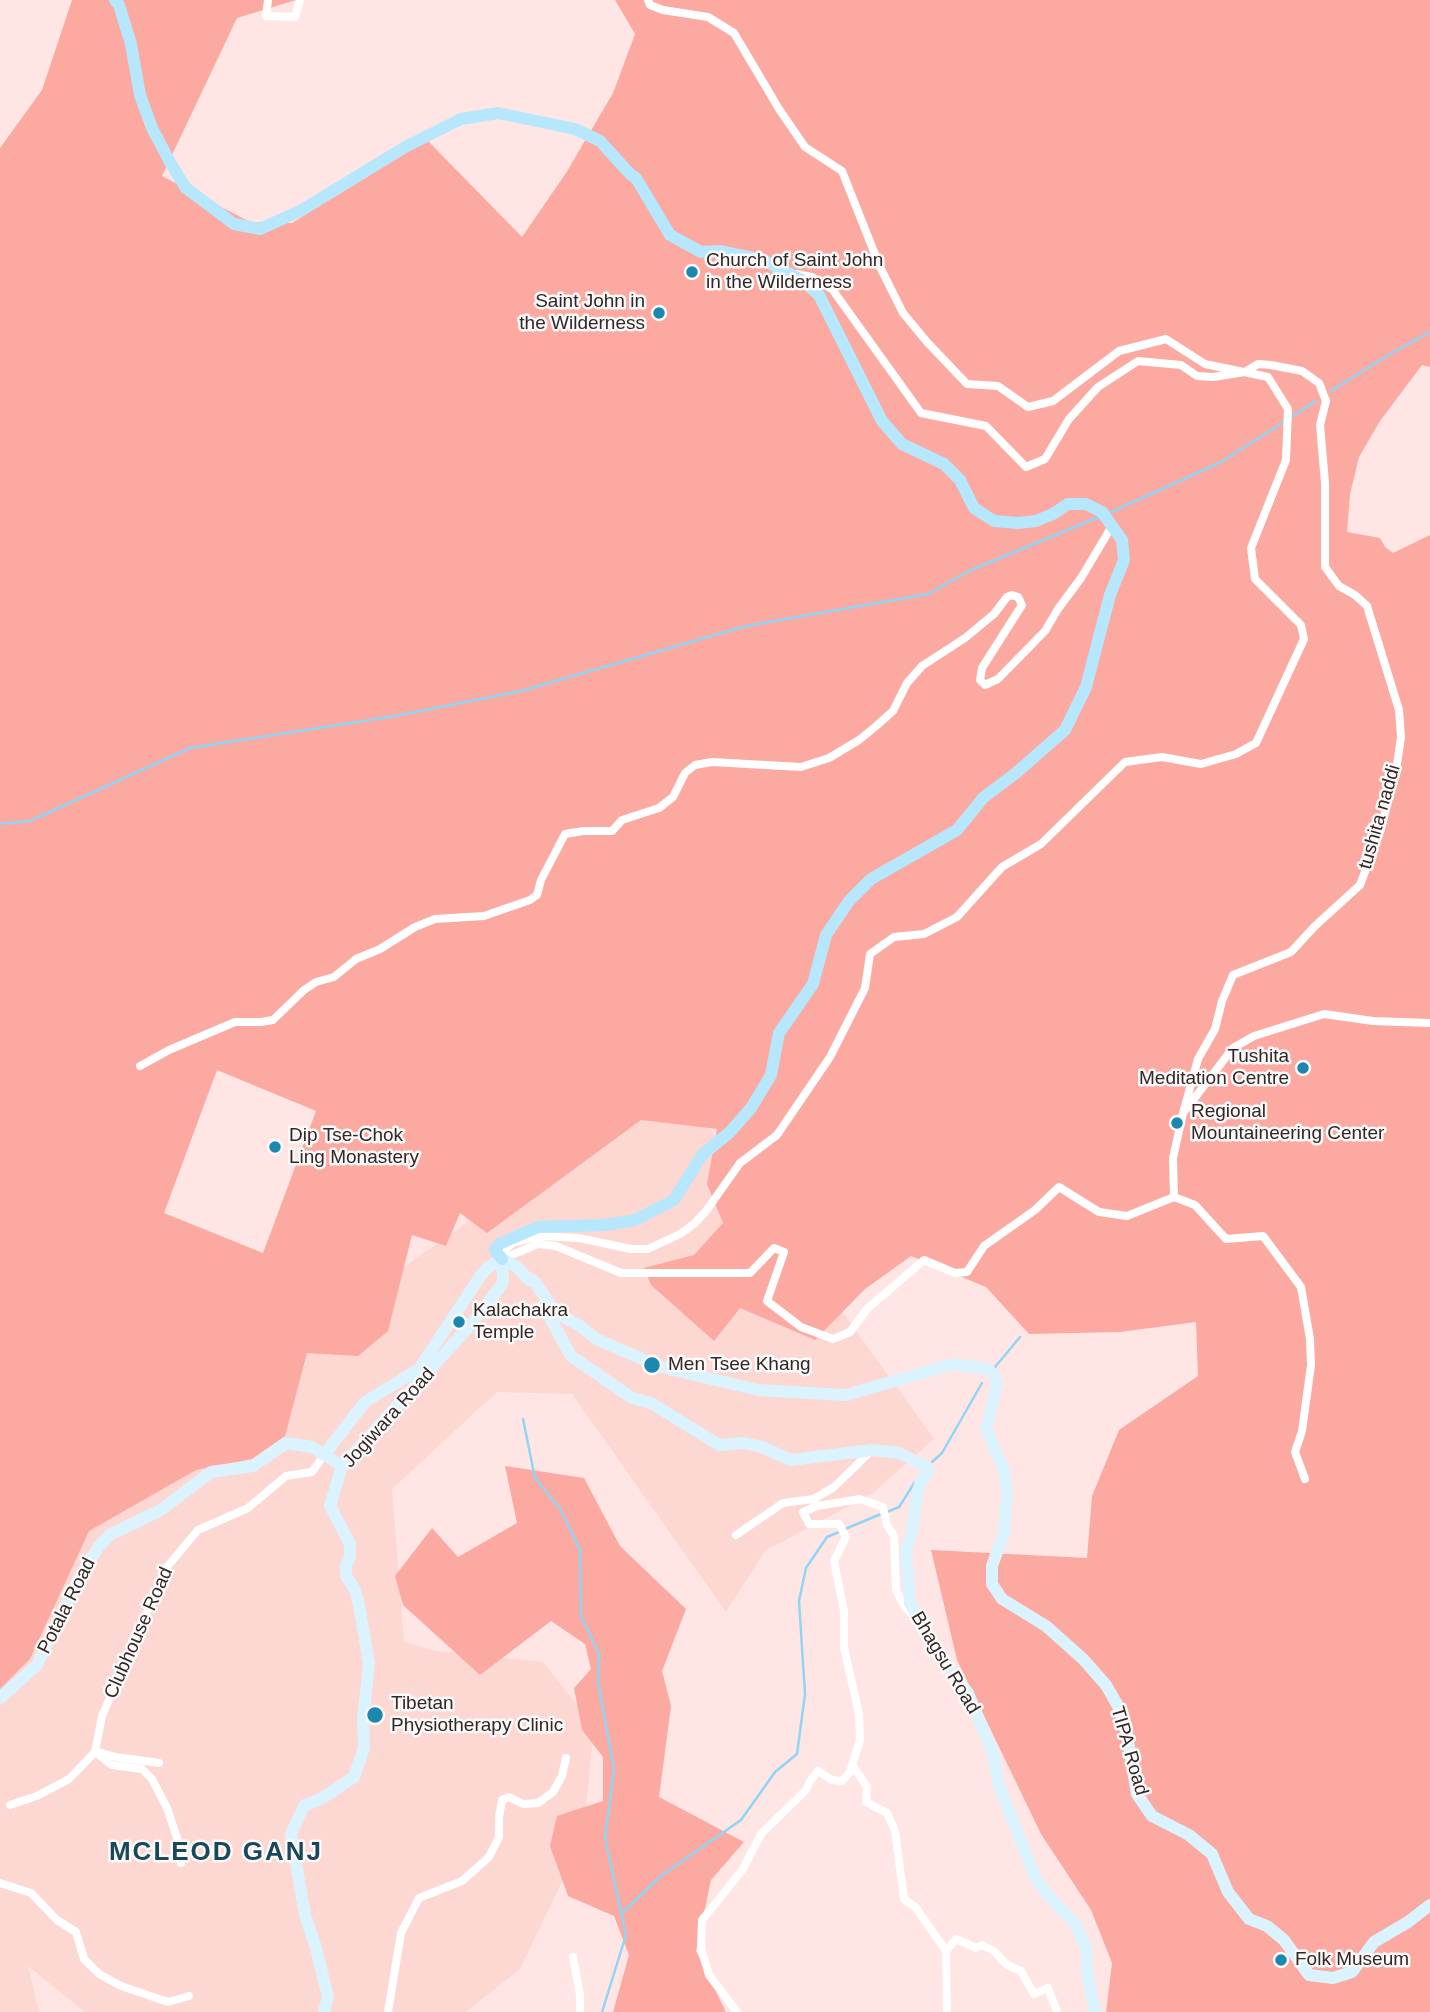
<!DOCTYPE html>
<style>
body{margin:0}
canvas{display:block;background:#ffe6e4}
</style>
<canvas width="1430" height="2012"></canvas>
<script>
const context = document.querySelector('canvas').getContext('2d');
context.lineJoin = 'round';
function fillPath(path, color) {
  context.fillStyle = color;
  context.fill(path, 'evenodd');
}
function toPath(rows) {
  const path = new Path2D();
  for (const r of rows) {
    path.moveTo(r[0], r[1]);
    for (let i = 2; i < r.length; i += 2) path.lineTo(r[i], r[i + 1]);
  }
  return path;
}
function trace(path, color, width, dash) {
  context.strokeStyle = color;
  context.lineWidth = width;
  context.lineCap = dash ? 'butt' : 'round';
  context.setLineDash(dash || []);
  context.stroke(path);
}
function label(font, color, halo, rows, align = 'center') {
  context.font = font + ' Arial,sans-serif';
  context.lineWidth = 5;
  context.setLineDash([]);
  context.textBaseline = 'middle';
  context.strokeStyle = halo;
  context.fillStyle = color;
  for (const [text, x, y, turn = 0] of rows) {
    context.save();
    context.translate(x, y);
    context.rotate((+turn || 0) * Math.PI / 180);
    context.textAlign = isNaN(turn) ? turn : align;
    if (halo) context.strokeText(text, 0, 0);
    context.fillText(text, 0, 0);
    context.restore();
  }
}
fillPath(toPath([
 [673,1077,934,1439,873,1493,765,1551,726,1612,572,1394,497,1392,392,1489,404,1642,436,1651,543,1662,594,1726,583,1838,520,1969,466,2012,85,2012,28,1966,39,2012,0,2012,0,1617,139,1454]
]), '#fdd7d2');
fillPath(toPath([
 [72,0,296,0,237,18,162,176,250,222,292,223,427,140,522,237,566,173,613,93,635,34,615,0,1430,0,1430,367,1422,365,1380,421,1359,457,1350,494,1347,532,1380,538,1385,547,1393,553,1430,535,1430,2012,1106,2012,1112,1963,1091,1910,1041,1834,957,1660,931,1550,1087,1558,1092,1496,1119,1430,1198,1376,1196,1322,1120,1332,1029,1334,986,1287,911,1256,865,1289,815,1340,740,1308,714,1341,651,1285,644,1268,694,1255,723,1223,707,1184,717,1129,641,1120,487,1233,460,1213,446,1246,412,1235,388,1331,358,1356,307,1353,285,1436,252,1459,196,1470,89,1531,30,1659,0,1689,0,148,42,90],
 [217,1070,316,1111,263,1253,164,1213],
 [505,1466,584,1478,620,1546,686,1609,662,1671,671,1706,659,1797,744,1842,711,1880,696,1951,726,2012,613,2012,629,1955,614,1916,568,1896,550,1846,557,1816,603,1801,603,1757,582,1730,574,1688,591,1669,585,1644,551,1621,480,1675,403,1605,395,1576,432,1528,458,1557,517,1523]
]), '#fca9a1');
trace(toPath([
 [1331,391,1390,354,1430,332],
 [1290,418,1316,401],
 [1107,514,1221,462,1284,422],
 [0,824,30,821,190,748,395,716,521,691,746,626,928,594,969,571,1101,516],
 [995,1367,1020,1337],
 [523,1419,535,1478,561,1510,580,1550,581,1616,599,1654,598,1682,614,1769,605,1838,626,1935,602,2012],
 [932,1462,942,1453,982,1383],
 [887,1512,899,1507,915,1482],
 [845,1529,881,1514],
 [622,1913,661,1876,741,1820,775,1772,797,1754,805,1694,799,1601,806,1568,827,1537,839,1532]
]), '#91d5f5', 2.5);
trace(toPath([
 [268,0,266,16,295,17,300,0],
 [796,274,812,277,832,289,921,413,986,426,1026,467,1045,459,1069,419,1098,387,1138,361,1181,365,1197,376,1213,377,1245,372,1258,364,1271,365,1302,371,1319,383,1326,401,1320,425,1325,483,1325,567,1339,586,1355,595,1367,606,1399,710,1401,737,1397,764,1381,829,1360,885,1315,926,1291,952,1233,975,1222,1001,1215,1029,1198,1059,1183,1113],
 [140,1066,169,1050,235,1022,261,1022,273,1020,304,990,316,982,334,977,356,959,380,949,415,927,435,919,484,916,530,900,537,895,541,880,565,834,583,831,612,831,622,820,659,808,673,797,685,773,695,765,712,762,801,767,829,758,859,740,875,727,893,711,907,683,922,666,965,638,994,614,1007,597,1012,595,1018,597,1022,605,982,668,980,680,985,685,998,679,1045,631,1058,609,1081,578,1112,526],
 [1174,1197,1173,1158,1183,1113,1233,1048,1254,1036,1324,1014,1373,1021,1430,1023],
 [1174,1197,1195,1205,1226,1239,1263,1236,1301,1287,1310,1339,1311,1365,1302,1431,1295,1452,1305,1479],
 [502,1259,501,1253,513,1243,540,1236,579,1238,631,1249,648,1249,680,1234,694,1224,706,1211,740,1163,777,1135,830,1057,865,988,870,954,894,937,924,934,957,917,1002,867,1041,844,1125,762,1162,757,1201,764,1236,754,1256,743,1304,639,1301,625,1255,579,1251,548,1286,460,1288,409,1268,377,1205,364,1166,339,1119,351,1053,401,1028,407,998,386,967,384,927,342,903,313,880,267,842,171,805,147,779,109,734,33,708,17,663,10,650,5,648,0],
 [502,1259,538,1244,556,1246,621,1273,750,1273,774,1248,784,1252,767,1301,801,1327,833,1339,850,1332,867,1309,924,1260,955,1273,967,1272,984,1246,1035,1210,1059,1187,1099,1212,1127,1216,1174,1197],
 [736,1535,783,1503,814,1499,834,1487,872,1450],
 [95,1752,112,1765,142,1769,152,1779,167,1808,179,1844,181,1863],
 [98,1752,116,1757,159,1763],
 [853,1766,867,1787,866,1802,887,1813,895,1831,904,1899,916,1908,946,1951,956,1939,976,1948,982,1945,994,1951,1007,1965,1021,1971,1034,1994,1048,1988,1057,2012],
 [10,1805,37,1796,69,1779,95,1752,102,1716,166,1568,198,1530,248,1508,286,1476,312,1472,324,1455],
 [0,1883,31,1893,57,1920,76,1932,84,1959,99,1974,121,1986,168,2002,189,1996],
 [946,1951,947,2012],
 [573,1957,580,1995,580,2012],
 [388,2012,401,1933,419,1898,462,1881,489,1857,499,1837,499,1817,502,1800,509,1797,523,1804,538,1803,553,1792,562,1776,566,1758],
 [737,2012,709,1975,701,1948,702,1920,743,1869,761,1834,806,1790,810,1781,818,1771,832,1780,842,1781,850,1772,860,1740,859,1714,844,1648,844,1611,834,1561,846,1537,839,1524,809,1524,803,1512,817,1506,860,1499,883,1507,887,1525,894,1536,896,1590,904,1606,912,1614]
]), '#fff', 8);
trace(toPath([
 [502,1259,517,1267,529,1280],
 [525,1276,535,1282,555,1312,580,1326,596,1339,661,1367,758,1390,846,1395,953,1364,988,1369,994,1375,997,1384,986,1429,1004,1470,1007,1490,1004,1533,992,1566,992,1584,1002,1599,1046,1626,1083,1659,1106,1685,1118,1706,1127,1735,1137,1794,1152,1816,1189,1835,1212,1854,1228,1892,1249,1919,1267,1926,1284,1940,1309,1975,1333,1978,1352,1972,1374,1942,1408,1922,1430,1905],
 [543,1305,571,1356,632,1398,651,1403,719,1445,743,1443,762,1447,791,1460,872,1450,899,1453,927,1467,929,1471,921,1481,917,1494,912,1531,906,1550,910,1603,934,1649,968,1693,993,1753,998,1783,1036,1879,1048,1895,1076,1925,1086,1948,1087,1971,1095,2012],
 [324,1455,365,1402,419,1369,479,1278,487,1268,502,1259],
 [0,1698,37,1665,80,1576,99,1546,111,1534,161,1510,211,1472,253,1466,286,1443,312,1447,342,1466],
 [324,2012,328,1997,316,1948,305,1915,291,1834,304,1806,324,1797,354,1777,364,1748,363,1719,369,1663,359,1605,355,1590,346,1576,346,1565,350,1557,350,1544,330,1506,342,1466,467,1329,503,1283,502,1259]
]), '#dbf3fe', 12);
trace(toPath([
 [115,0,119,5,131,44,140,95,152,128,171,164,186,188,234,224,260,229,300,211,405,147,461,119,498,113,575,129,600,141,631,175,636,178,670,235,701,252,719,251,763,260,800,279,819,295,882,421,902,444,944,464,960,480,974,508,994,521,1018,523,1036,521,1053,514,1068,504,1086,504,1102,512,1122,540,1124,560,1110,595,1086,687,1065,730,1016,773,983,798,957,830,871,879,849,901,826,935,813,984,779,1033,771,1075,751,1108,730,1132,702,1155,674,1200,635,1220,605,1225,538,1227,499,1244,495,1250,502,1259]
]), '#b6e7fd', 12);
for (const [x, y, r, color] of [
 [692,272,7,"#1d88af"],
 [659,313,7,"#1d88af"],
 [1303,1068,7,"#1d88af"],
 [1177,1123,7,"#1d88af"],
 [275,1147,7,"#1d88af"],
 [459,1322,7,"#1d88af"],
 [652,1365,9,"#1d88af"],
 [375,1715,9,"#1d88af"],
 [1281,1960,7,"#1d88af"]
]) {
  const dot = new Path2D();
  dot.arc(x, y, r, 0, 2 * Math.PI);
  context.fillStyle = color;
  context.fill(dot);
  trace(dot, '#fafafa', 2.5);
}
label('19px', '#342624', '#fafafa', [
 ["Church of Saint John",706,261],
 ["in the Wilderness",706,283],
 ["Saint John in",645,302,"right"],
 ["the Wilderness",645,324,"right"],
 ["Tushita",1289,1057,"right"],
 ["Meditation Centre",1289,1079,"right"],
 ["Regional",1191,1112],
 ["Mountaineering Center",1191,1134],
 ["Dip Tse-Chok",289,1136],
 ["Ling Monastery",289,1158],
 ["Kalachakra",473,1311],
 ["Temple",473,1333],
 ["Men Tsee Khang",668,1365],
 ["Tibetan",391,1704],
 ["Physiotherapy Clinic",391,1726],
 ["Folk Museum",1295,1960]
], 'left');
label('19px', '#342624', '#fafafa', [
 ["tushita naddi",1380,817,-74],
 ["Jogiwara Road",389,1418,-48],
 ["Potala Road",67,1606,-63],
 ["Clubhouse Road",139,1633,-66],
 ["Bhagsu Road",945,1663,59],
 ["TIPA Road",1129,1751,74]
]);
context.letterSpacing = '2px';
label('bold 26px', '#19485b', '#fafafa', [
 ["MCLEOD GANJ",216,1853]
]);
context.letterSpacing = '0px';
</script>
